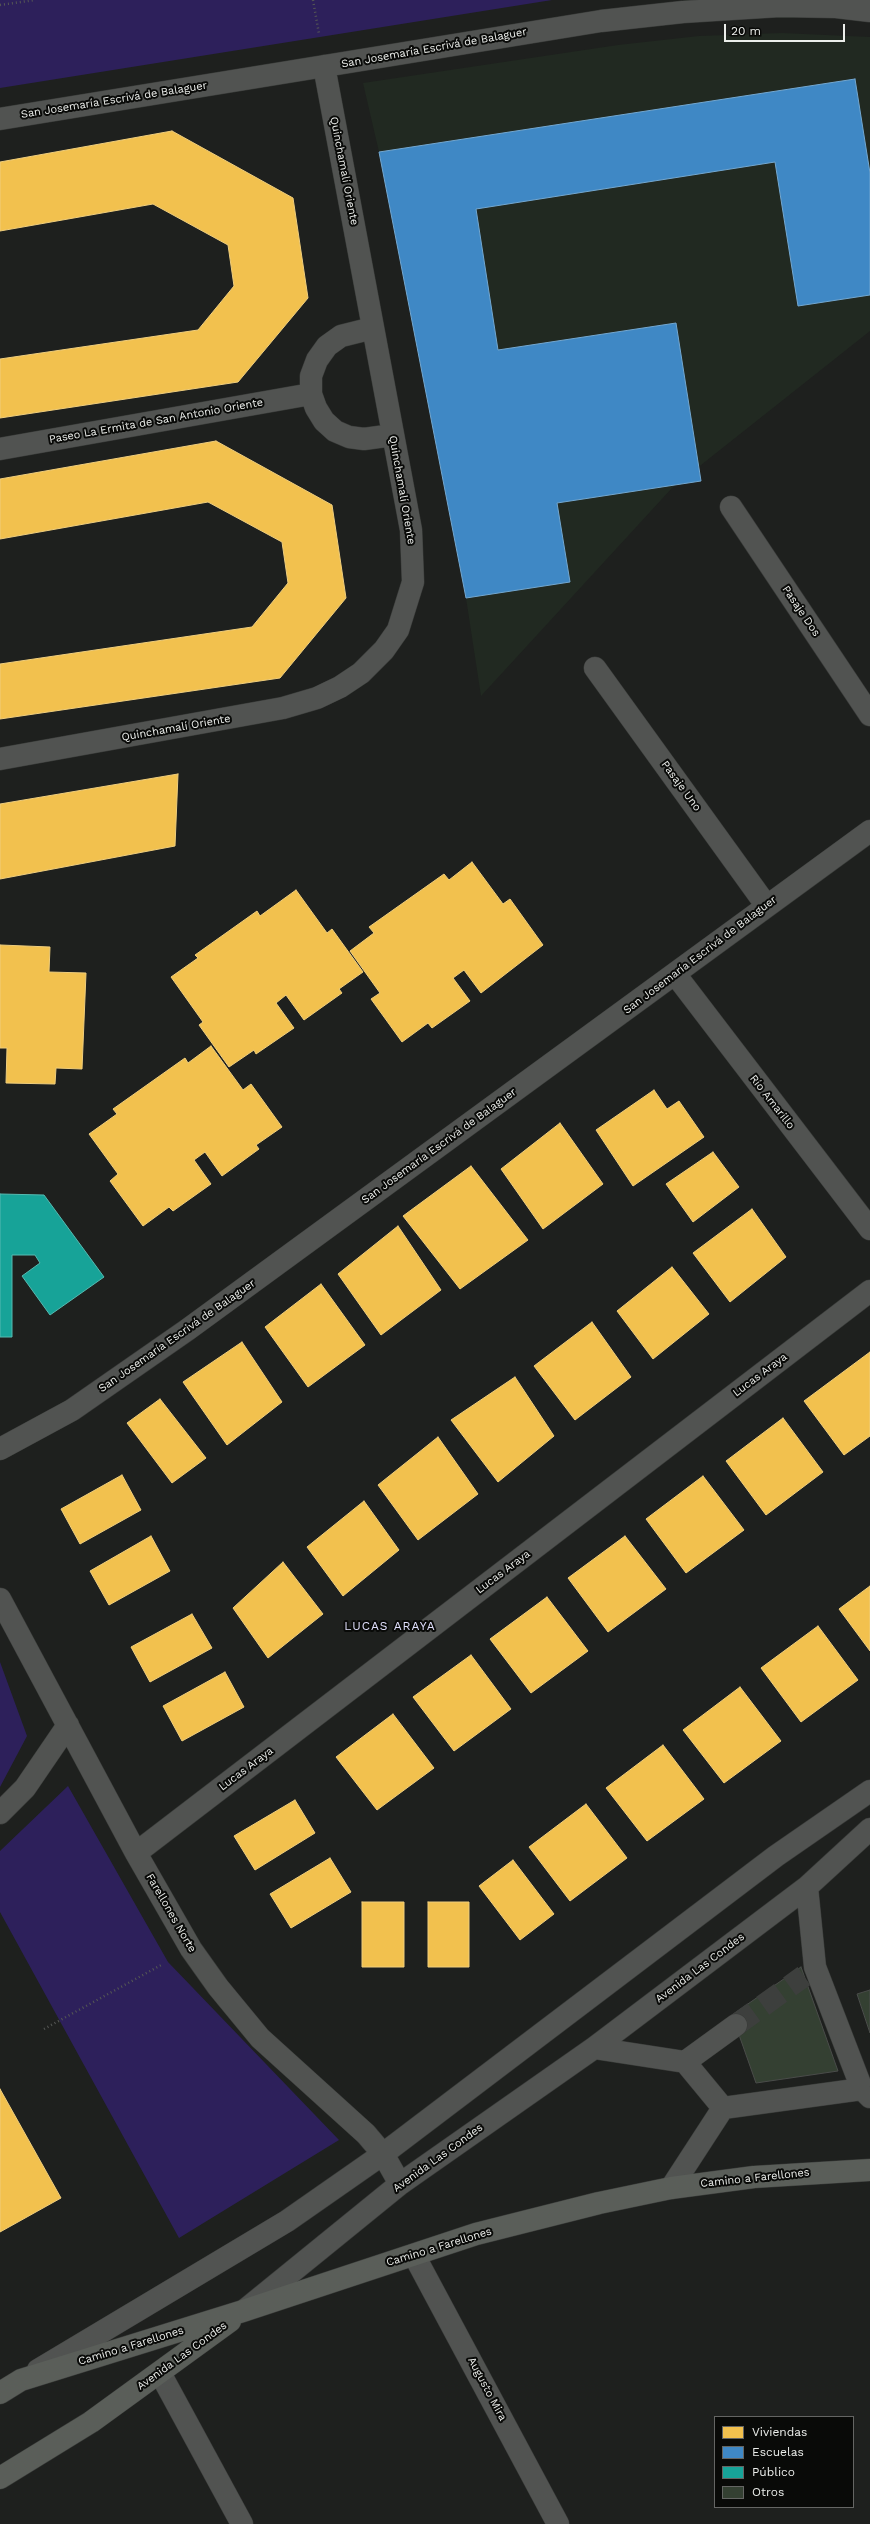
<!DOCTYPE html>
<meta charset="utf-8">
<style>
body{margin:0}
#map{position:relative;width:870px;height:2524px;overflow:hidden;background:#1e201e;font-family:"Work Sans",sans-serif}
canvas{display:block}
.legend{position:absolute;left:714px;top:2416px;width:140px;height:92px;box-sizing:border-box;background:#090a08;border:1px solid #646563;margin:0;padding:5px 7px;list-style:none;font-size:12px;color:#eceeeb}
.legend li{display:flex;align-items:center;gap:8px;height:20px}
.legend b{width:20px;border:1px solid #646563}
.scale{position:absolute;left:724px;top:24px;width:121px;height:18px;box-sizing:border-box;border:2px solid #eceeeb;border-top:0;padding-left:5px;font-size:12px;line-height:14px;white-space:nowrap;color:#eceeeb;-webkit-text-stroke:3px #090a08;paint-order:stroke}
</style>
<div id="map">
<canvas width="870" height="2524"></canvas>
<ul class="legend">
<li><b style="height:11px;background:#f2c14e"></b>Viviendas</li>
<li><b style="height:11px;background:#3f88c5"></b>Escuelas</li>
<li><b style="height:11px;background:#17a398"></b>Público</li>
<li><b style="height:11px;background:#344032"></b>Otros</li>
</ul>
<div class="scale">20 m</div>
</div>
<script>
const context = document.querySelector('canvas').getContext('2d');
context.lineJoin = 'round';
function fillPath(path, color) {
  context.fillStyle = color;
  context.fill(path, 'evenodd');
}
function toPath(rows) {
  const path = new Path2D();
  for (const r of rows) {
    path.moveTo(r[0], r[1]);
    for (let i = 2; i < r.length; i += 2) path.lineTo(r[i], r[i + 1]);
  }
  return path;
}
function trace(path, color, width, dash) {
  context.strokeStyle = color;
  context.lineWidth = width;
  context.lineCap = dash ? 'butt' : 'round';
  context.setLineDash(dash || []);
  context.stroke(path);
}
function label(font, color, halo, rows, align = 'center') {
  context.font = font + ' "Work Sans",sans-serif';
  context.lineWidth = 4;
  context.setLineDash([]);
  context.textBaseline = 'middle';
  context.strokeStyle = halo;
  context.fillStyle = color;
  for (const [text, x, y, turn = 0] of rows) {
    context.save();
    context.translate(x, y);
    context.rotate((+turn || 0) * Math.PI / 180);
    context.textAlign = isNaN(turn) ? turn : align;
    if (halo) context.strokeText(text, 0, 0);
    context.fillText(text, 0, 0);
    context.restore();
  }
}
fillPath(toPath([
 [782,33,870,37,870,331,672,488,481,696,466,598,379,152,363,83,618,45,699,36]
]), '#212921');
fillPath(toPath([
 [0,0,552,0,0,88],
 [0,1662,27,1736,0,1787],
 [68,1786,168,1962,339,2140,179,2238,0,1912,0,1851]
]), '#2d205b');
const homes = toPath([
 [172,131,293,198,308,298,238,382,0,418,0,359,198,330,234,286,228,245,153,204,0,231,0,162,172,131],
 [216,441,332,505,346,598,280,678,0,719,0,664,252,627,288,583,282,542,208,502,0,539,0,479,216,441],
 [178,774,175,846,0,879,0,804,178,774],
 [472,862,503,904,510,899,543,945,481,993,464,970,453,978,470,1001,432,1028,428,1023,402,1042,371,999,380,993,350,951,374,933,369,927,444,874,449,880,472,862],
 [296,890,327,933,332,929,363,972,339,989,342,993,304,1020,286,995,276,1003,294,1028,256,1054,254,1050,229,1067,199,1025,203,1022,171,977,198,958,195,955,257,911,260,916,296,890],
 [0,945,50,947,49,972,86,973,82,1069,56,1068,55,1084,6,1083,7,1048,0,1048,0,945],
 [211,1046,243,1090,251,1084,282,1127,256,1145,259,1149,222,1176,205,1152,194,1160,211,1184,173,1211,169,1207,143,1226,110,1181,118,1174,89,1134,117,1114,113,1109,185,1058,188,1063,211,1046],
 [654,1090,667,1109,679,1101,704,1137,633,1186,596,1130,654,1090],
 [560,1123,603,1184,543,1229,501,1169,560,1123],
 [713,1152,739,1187,693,1222,666,1184,713,1152],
 [471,1166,528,1240,460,1289,403,1216,471,1166],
 [752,1209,786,1257,730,1302,693,1253,752,1209],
 [398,1226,441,1290,381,1335,338,1274,398,1226],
 [672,1267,709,1314,653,1359,617,1311,672,1267],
 [321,1284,365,1345,308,1387,265,1327,321,1284],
 [592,1322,631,1377,575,1420,534,1366,592,1322],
 [242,1342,282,1402,227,1445,183,1382,242,1342],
 [870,1352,870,1436,844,1455,804,1401,870,1352],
 [515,1377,554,1436,498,1482,451,1420,515,1377],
 [160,1399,206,1458,172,1483,127,1423,160,1399],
 [783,1418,823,1472,766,1515,726,1461,783,1418],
 [438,1437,478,1494,418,1540,378,1485,438,1437],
 [122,1475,141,1510,80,1544,61,1509,122,1475],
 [703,1476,744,1530,686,1573,646,1519,703,1476],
 [364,1501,399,1550,343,1596,307,1547,364,1501],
 [151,1536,170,1571,109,1605,90,1571,151,1536],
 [625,1536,666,1589,608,1632,568,1578,625,1536],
 [283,1562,323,1614,268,1658,233,1608,283,1562],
 [870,1586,870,1651,839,1609,870,1586],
 [547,1597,588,1651,531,1693,490,1639,547,1597],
 [192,1614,212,1648,150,1682,131,1647,192,1614],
 [818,1626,858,1680,801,1722,761,1668,818,1626],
 [471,1655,511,1709,454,1751,413,1697,471,1655],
 [225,1672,244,1707,182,1741,163,1706,225,1672],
 [740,1687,781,1741,724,1783,683,1730,740,1687],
 [393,1714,434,1768,377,1810,336,1757,393,1714],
 [663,1745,704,1799,647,1841,606,1788,663,1745],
 [295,1800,315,1833,255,1870,234,1836,295,1800],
 [586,1804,627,1858,570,1901,529,1847,586,1804],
 [330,1858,351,1892,291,1928,270,1894,330,1858],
 [513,1860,554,1914,520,1940,479,1886,513,1860],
 [362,1902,404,1902,404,1967,362,1967,362,1902],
 [428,1902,469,1902,469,1967,428,1967,428,1902],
 [0,2089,61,2198,0,2232,0,2089]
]);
fillPath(homes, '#f2c14e');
trace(homes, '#f0ce7d', 1);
const schools = toPath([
 [855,79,870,173,870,295,798,306,775,162,476,209,498,350,676,323,701,481,557,503,570,582,466,598,379,152,855,79]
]);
fillPath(schools, '#3f88c5');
trace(schools, '#73a7d0', 1);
const public = toPath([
 [0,1194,44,1195,104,1277,50,1315,22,1276,40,1263,35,1255,12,1255,12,1337,0,1337,0,1194]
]);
fillPath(public, '#17a398');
trace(public, '#57bab1', 1);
const building = toPath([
 [801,1967,838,2071,756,2083,732,2015,801,1967],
 [870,1990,870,2033,857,1994,870,1990]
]);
fillPath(building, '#344032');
trace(building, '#4a4c4a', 1);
trace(toPath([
 [736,2025,804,1976]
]), '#3d3f3d', 22, [22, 11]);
const minor = toPath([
 [0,119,601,21,683,12,780,6,836,7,870,11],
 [373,328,341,336,327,346,317,360,311,376,311,394,316,408,324,421,335,431,349,437,364,439,393,435],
 [0,449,311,394],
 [731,507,870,715],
 [595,668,766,905],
 [0,759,283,708,317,698,340,687,361,673,384,650,398,630,413,582,411,530,324,66],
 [675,974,870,1229],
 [0,1449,72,1410,187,1330,870,831],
 [0,1599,136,1853,191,1949,218,1987,260,2038,366,2134,383,2154,400,2184],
 [0,1813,25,1788,68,1725],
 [136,1853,870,1291],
 [807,1887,815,1967,862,2089,870,2097],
 [736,2025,685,2062,723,2108,862,2089],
 [594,2048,685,2062],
 [671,2188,723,2108],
 [414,2255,558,2524],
 [245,2310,400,2184,594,2048,807,1887,870,1829],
 [38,2370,287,2221,383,2154,776,1856,870,1791],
 [160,2373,242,2524]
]);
const major = toPath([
 [0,2393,21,2380,243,2311,476,2234,599,2203,671,2188,754,2177,870,2170],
 [0,2478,91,2422,230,2321]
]);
trace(minor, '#393b39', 23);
trace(major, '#393b39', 23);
trace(toPath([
 [313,0,319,34],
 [0,5,35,0],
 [44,2029,163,1964]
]), '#555755', 2.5, [1, 3]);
trace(minor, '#515351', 22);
trace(major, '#5a5e59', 22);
label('11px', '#eceeeb', '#090a08', [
 ["San Josemaría Escrivá de Balaguer",434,48,-10],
 ["San Josemaría Escrivá de Balaguer",114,100,-9],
 ["Quinchamalí Oriente",344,171,79],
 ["Paseo La Ermita de San Antonio Oriente",156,421,-10],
 ["Quinchamalí Oriente",402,490,80],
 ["Pasaje Dos",801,611,56],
 ["Quinchamalí Oriente",176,728,-10],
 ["Pasaje Uno",681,786,54],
 ["San Josemaría Escrivá de Balaguer",700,955,-37],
 ["Río Amarillo",772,1102,52],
 ["San Josemaría Escrivá de Balaguer",439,1146,-36],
 ["San Josemaría Escrivá de Balaguer",177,1336,-35],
 ["Lucas Araya",760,1375,-37],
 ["Lucas Araya",503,1572,-37],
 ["Lucas Araya",246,1769,-37],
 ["Farellones Norte",171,1913,60],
 ["Avenida Las Condes",700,1968,-37],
 ["Avenida Las Condes",438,2158,-36],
 ["Camino a Farellones",755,2178,-6],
 ["Camino a Farellones",439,2247,-17],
 ["Camino a Farellones",131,2346,-17],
 ["Avenida Las Condes",182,2356,-36],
 ["Augusto Mira",487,2389,62]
]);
context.letterSpacing = '1px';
label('12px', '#e0dffc', '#090a08', [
 ["LUCAS ARAYA",390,1626]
]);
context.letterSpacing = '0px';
</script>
